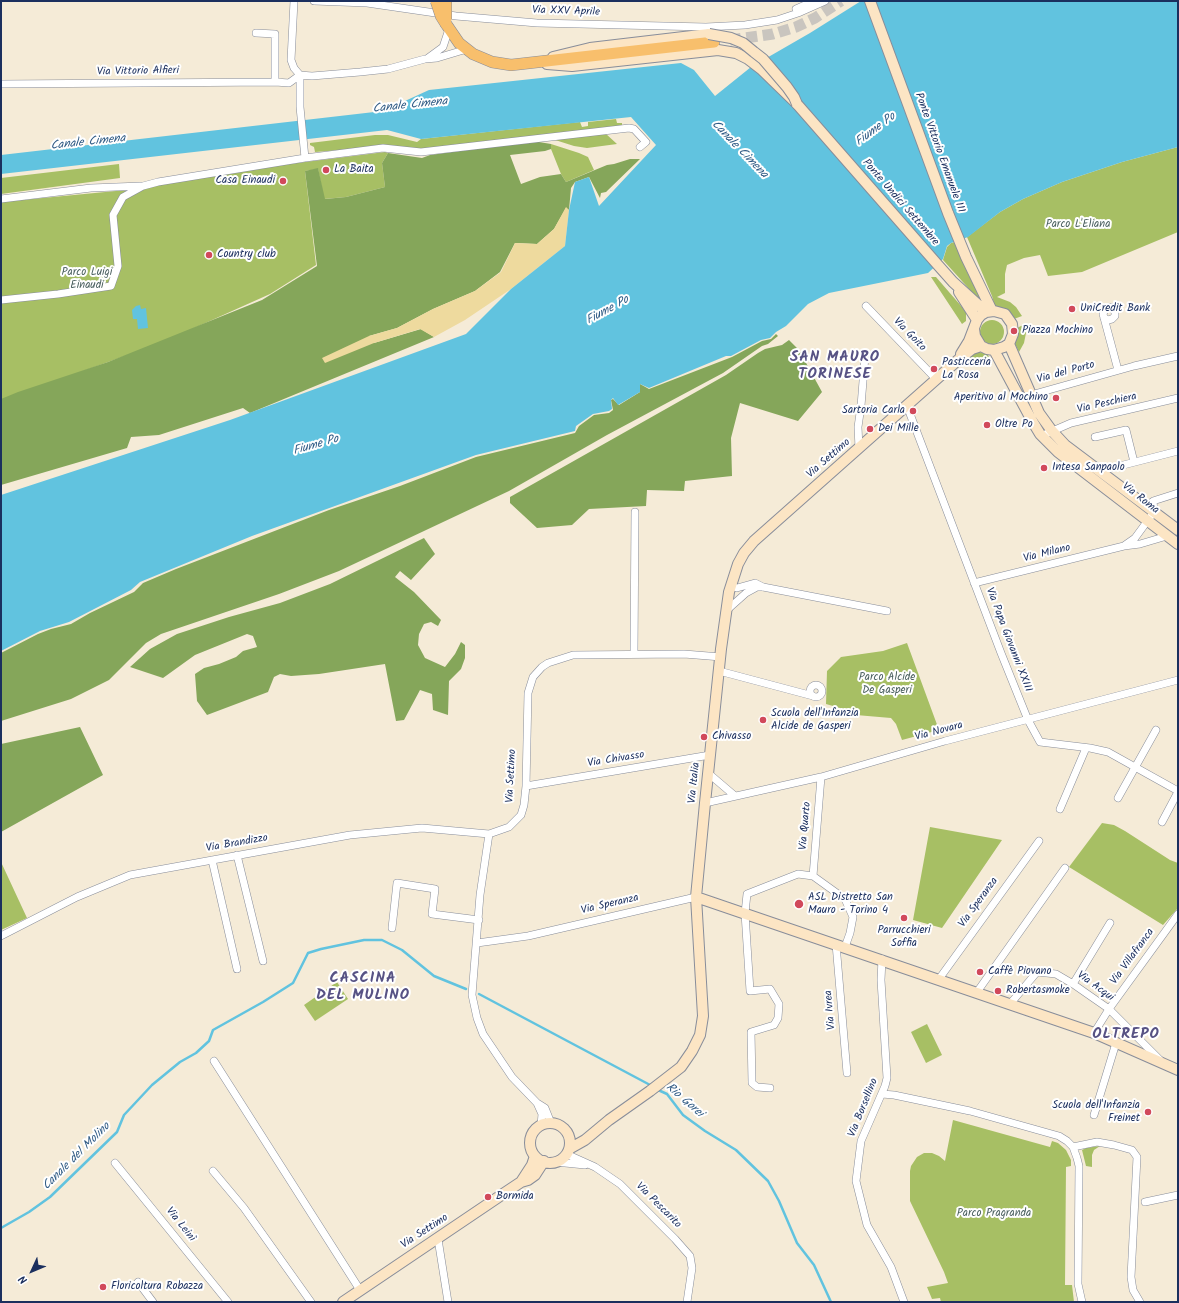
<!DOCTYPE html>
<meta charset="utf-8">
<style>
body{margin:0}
#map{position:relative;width:1179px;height:1303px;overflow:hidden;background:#f5ebd7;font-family:Kalam,sans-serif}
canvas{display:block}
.frame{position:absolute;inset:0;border:2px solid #1b2f5e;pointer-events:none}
.north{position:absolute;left:12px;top:1251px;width:40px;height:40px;-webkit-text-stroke:3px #fff;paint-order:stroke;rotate:226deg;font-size:11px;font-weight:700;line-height:16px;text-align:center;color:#1b2f5e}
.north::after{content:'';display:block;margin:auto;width:14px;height:18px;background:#1b2f5e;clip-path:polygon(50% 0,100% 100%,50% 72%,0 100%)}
</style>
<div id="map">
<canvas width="1179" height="1303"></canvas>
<div class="frame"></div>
<div class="north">N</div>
</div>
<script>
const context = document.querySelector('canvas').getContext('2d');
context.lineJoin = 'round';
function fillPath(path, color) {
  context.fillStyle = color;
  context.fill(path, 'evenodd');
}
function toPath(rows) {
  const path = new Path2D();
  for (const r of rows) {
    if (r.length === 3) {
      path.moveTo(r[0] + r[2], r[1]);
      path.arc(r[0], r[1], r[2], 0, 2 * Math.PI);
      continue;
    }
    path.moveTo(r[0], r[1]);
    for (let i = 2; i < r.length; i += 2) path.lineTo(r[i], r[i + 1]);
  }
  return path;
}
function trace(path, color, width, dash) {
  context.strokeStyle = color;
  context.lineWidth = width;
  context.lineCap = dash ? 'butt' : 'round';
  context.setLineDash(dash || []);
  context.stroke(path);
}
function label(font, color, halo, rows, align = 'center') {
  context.font = font + ' Kalam,sans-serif';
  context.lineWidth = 4;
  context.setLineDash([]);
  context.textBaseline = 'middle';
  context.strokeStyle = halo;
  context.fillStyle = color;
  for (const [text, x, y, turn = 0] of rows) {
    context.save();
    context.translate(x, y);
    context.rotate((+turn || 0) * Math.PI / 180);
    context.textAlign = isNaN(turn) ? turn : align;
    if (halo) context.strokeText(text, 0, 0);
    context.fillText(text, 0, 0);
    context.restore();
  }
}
fillPath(toPath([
 [616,119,617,123,622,123,622,126,435,150,381,147,315,152,314,147,310,145,310,143,375,135,388,135,417,142,421,139,580,122,582,127,588,126,588,122],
 [605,133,617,144,587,148,574,146,552,139],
 [551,144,579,153,588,157,594,170,566,182,561,174,551,149],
 [1178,147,1178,232,1082,272,1048,276,1040,255,1024,258,1007,265,1005,274,1005,293,997,297,1010,302,1016,307,1022,316,1014,319,995,307,992,296,967,237,1000,212,1023,199,1062,182,1122,162],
 [385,152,388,153,382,163,385,187,346,197,324,199,318,169,305,171,316,265,270,294,163,342,1,401,1,202,147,188,163,184,289,164],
 [119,164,120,178,1,194,1,178],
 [958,241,979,296,981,302,943,260,947,247,951,243],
 [931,277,936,277,962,307,966,313,966,321,962,324],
 [992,332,12],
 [1025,324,1026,333,1024,343,1019,352,1015,344,1017,328],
 [977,351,988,355,992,365,980,364,973,360,971,358,971,354],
 [907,643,939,730,902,740,896,724,891,718,856,715,840,708,826,704,827,671,841,657,883,651],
 [1102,823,1114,825,1125,831,1170,860,1178,863,1178,908,1163,925,1069,867],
 [930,827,1002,840,942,928,913,920],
 [1,862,27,918,1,930],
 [337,982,348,999,315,1021,304,1005],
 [927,1024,942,1055,926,1063,911,1032],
 [953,1120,1050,1147,1052,1141,1058,1143,1066,1150,1071,1160,1071,1166,1066,1167,1065,1285,1072,1285,1074,1302,941,1302,940,1298,932,1299,927,1287,948,1283,944,1272,910,1201,910,1171,911,1166,917,1157,924,1153,932,1153,939,1156,945,1161],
 [1100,1146,1094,1150,1092,1155,1092,1167,1086,1166,1082,1150,1086,1148]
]), '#a7bf64');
fillPath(toPath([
 [533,141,551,144,551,149,545,151,510,155,521,184,540,177,561,174,566,182,607,165,614,164,630,159,640,159,606,192,601,193,600,198,589,177,575,182,571,188,569,210,566,208,554,229,537,244,515,243,500,272,475,291,433,309,397,328,369,336,374,343,421,329,434,337,250,413,243,408,159,435,131,437,127,448,1,485,1,399,18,392,108,362,262,300,317,266,305,171,318,168,325,199,346,197,385,187,382,163,388,153,422,158,430,155],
 [776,334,778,336,768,344,762,346,723,373,607,435,509,491,339,571,279,594,161,634,146,643,109,680,71,699,1,721,1,653,38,634,51,629,71,624,90,613,134,592,143,583,176,569,329,510,400,486,476,457,575,433,579,426,594,415,609,413,613,410,611,400,613,399,619,405,640,392,640,384,649,389,732,357,762,341,771,339],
 [789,340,799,350,822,392,798,421,740,403,731,438,732,476,685,481,684,491,647,490,646,506,589,509,572,525,537,528,510,503,510,497,726,375,758,353,765,349,782,345],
 [424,538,435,554,411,580,400,571,395,577,414,592,441,620,438,626,431,622,424,624,419,634,418,645,425,658,445,667,455,654,461,642,465,645,465,658,461,669,449,681,448,715,433,710,432,694,420,690,404,720,396,721,385,664,319,674,291,676,280,674,274,677,268,692,207,715,197,701,195,674,204,668,219,664,236,657,243,651,257,647,253,636,247,634,195,655,163,678,130,667,150,649,177,634,229,617,280,603,330,584],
 [80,727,103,775,1,832,1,744]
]), '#85a65a');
fillPath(toPath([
 [566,207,569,210,565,246,511,289,465,320,434,337,420,329,374,343,325,363,322,358,369,336,397,328,433,309,475,291,501,272,515,243,537,244,554,229]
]), '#eeda9e');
fillPath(toPath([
 [861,1,1178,1,1178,147,1122,162,1062,182,1023,199,1000,212,968,237,951,243,947,246,943,259,928,273,829,293,808,304,786,326,776,332,770,338,761,340,731,356,726,356,649,388,640,384,640,392,618,405,613,398,611,400,612,409,609,411,593,414,576,426,575,431,476,455,252,536,140,582,131,590,69,622,40,631,1,651,1,495,230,420,466,334,511,289,565,246,569,210,575,182,589,177,599,206,656,145,631,117,421,139,387,130,1,174,1,155,383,111,429,90,681,63,694,70,715,96,751,67,810,33],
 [140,305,141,309,146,308,148,328,138,329,137,319,133,319,132,310,136,306]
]), '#61c3df');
trace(toPath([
 [479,994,652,1086],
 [656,1089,667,1094,683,1115,705,1131,736,1150,768,1181,779,1201,797,1243,814,1265,831,1302],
 [1,1228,29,1212,50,1197,117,1132,124,1115,152,1085,180,1062,196,1053,209,1041,213,1030,263,1002,293,983,308,953,321,949,364,940,382,940,402,950,434,976,466,989]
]), '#61c3df', 2.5);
trace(toPath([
 [730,40,773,34,796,27,815,18,841,1]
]), '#c9c5bf', 11, [11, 5.5]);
const street = toPath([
 [294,1,291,60,294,68,300,75,300,107,305,158],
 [314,1,367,3,456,16,537,23,706,27,745,25,777,20,798,13,825,1],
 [796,9,814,1],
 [256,33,275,34,275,82],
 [428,58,443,47,449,29],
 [1,84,275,82,289,83,300,75,312,76,360,72,388,69,425,59,437,58,467,49],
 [1,199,91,188,141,186],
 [1,300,58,294,111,286,118,266,113,215,123,197,143,186,158,182,305,158,383,148,421,152,629,128,634,129,646,142,640,147],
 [866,306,936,379],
 [1104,318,1108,320,1112,319,1115,316,1115,312,1111,307,1105,309,1103,314,1118,370],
 [1020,398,1134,366,1178,356],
 [907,406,1001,653,1028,720,1040,742,1090,748,1108,752,1178,791],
 [1041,436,1071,423,1178,398],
 [1095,437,1126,430,1134,462],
 [859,448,858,427,861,406,865,356],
 [1100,471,1178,451],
 [1125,545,1135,538,1154,512,1153,501,1178,493],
 [974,583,1124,546,1140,544,1167,536],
 [731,586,737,588,755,583,763,587],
 [727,610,746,593,757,587,763,587,887,611],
 [634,654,635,512],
 [719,671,813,696],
 [816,691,6],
 [708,773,735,796],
 [526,786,710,755],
 [1118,798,1156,730],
 [705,803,821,777,945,741,1178,680],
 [1060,809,1086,748],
 [1162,822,1178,792],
 [237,855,263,961],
 [212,860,237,969],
 [813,876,821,777],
 [392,928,397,883,435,889,432,914,479,920],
 [1,936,77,897,130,875,350,835,422,828,489,834],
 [477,943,528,936,696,897],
 [836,944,847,1073],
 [882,959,881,980,887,1078,885,1086,861,1141,856,1181,867,1225,891,1267,904,1302],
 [939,979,1039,841],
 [1073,984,1110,923],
 [977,992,1065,868],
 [1010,1004,1037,972,1056,974,1073,984,1109,1009,1160,1060],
 [1094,1033,1109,1009,1178,914],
 [214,1061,360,1290],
 [770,1088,757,1087,752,1083,751,1032,774,1025,778,1018,779,1004,770,989,750,991,745,913,747,894,798,874,813,876,845,899,853,917,850,933,845,947],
 [882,1094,894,1095,970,1111,1059,1136,1067,1141,1073,1147,1077,1158,1079,1166,1078,1284,1082,1302],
 [537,1103,545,1108,551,1123],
 [1094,1115,1116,1043],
 [541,1125,542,1114,537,1103,512,1077,483,1034,477,1018,472,995,480,895,489,834,509,827,521,815,524,805,526,786,528,693,533,677,542,667,548,663,573,655,684,654,721,657],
 [1073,1147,1097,1142,1114,1145,1132,1150,1137,1157,1131,1277,1133,1290,1140,1302],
 [566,1154,595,1167,620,1184,675,1239,690,1256,692,1268,687,1302],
 [555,1162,585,1165],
 [115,1163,228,1302],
 [213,1171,244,1208,311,1302],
 [1145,1202,1178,1195],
 [438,1239,448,1302],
 [138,1282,153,1302]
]);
const secondary = toPath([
 [870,1,948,213,966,257,992,311],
 [553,57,590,48,709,34],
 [547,64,572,66,718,50,736,53,748,59,761,69,797,104,937,264,953,282,986,312],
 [959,292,977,320],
 [1009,344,1039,413,1052,431,1065,445,1178,530],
 [994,350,1031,419,1040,434,1058,452,1178,544],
 [961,354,969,341,977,320,981,315,986,312,994,311,1005,314,1012,324,1013,334,1009,344,1004,347,994,350,987,349,981,346,975,336,974,329],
 [696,897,1094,1033,1178,1070],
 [550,1143,20],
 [569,1149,585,1140,609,1120,650,1091,681,1067,692,1051,700,1035,703,1016,696,897,705,803,721,649,729,592,738,564,744,553,754,541,958,360,972,349,981,346],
 [521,1182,532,1165,535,1156],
 [343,1302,500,1196,521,1182,528,1180,535,1175,544,1161]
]);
const primary = toPath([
 [446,24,459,43,473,54,492,62,511,65,714,42]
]);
trace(street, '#888d9a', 8);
trace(secondary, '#888d9a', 12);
trace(primary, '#888d9a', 12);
trace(street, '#fff', 7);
trace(secondary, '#fce5c4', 10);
trace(primary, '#f8bf6c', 11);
const secondaryBridge = toPath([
 [709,34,731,38,743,43,754,52,763,59,787,87,794,97,797,104]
]);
const primaryBridge = toPath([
 [436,1,441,16,446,24],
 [446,1,446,19]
]);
trace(secondaryBridge, '#888d9a', 12, []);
trace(primaryBridge, '#888d9a', 12, []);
trace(secondaryBridge, '#fce5c4', 10);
trace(primaryBridge, '#f8bf6c', 11);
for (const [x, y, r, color] of [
 [326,170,4,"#d1495b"],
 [283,181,4,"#d1495b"],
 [209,255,4,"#d1495b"],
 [1072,309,4,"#d1495b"],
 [1014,331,4,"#d1495b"],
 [934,369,4,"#d1495b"],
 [1056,398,4,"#d1495b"],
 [913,411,4,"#d1495b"],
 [987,425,4,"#d1495b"],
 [870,429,4,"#d1495b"],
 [1044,468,4,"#d1495b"],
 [763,720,4,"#d1495b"],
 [704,737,4,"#d1495b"],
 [799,904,5,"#d1495b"],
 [904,918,4,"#d1495b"],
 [980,972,4,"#d1495b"],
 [998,991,4,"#d1495b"],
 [1148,1112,4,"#d1495b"],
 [488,1197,4,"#d1495b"],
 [103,1287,4,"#d1495b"]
]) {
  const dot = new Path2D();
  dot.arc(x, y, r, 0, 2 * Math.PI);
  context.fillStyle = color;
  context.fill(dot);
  trace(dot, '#fff', 1.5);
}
label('11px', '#1b2f5e', '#fff', [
 ["Via XXV Aprile",566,12,2],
 ["Via Vittorio Alfieri",138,72,-1],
 ["Ponte Vittorio Emanuele III",939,153,70],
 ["Ponte Undici Settembre",900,203,49],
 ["Via Goito",909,335,46],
 ["Via del Porto",1066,373,-15],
 ["Via Peschiera",1107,404,-13],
 ["Via Settimo",829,459,-41],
 ["Via Roma",1140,499,38],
 ["Via Milano",1047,554,-14],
 ["Via Papa Giovanni XXIII",1008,640,69],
 ["Via Novara",939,732,-15],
 ["Via Chivasso",616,760,-9],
 ["Via Settimo",512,776,-87],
 ["Via Italia",695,783,-84],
 ["Via Quarto",806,826,-85],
 ["Via Brandizzo",237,844,-10],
 ["Via Speranza",979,903,-54],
 ["Via Speranza",610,905,-13],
 ["Via Villafranca",1133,957,-54],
 ["Via Acqui",1095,987,36],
 ["Via Ivrea",831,1010,-95],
 ["Via Borsellino",864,1108,-68],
 ["Via Pescarito",658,1206,45],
 ["Via Leinì",180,1225,51],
 ["Via Settimo",425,1232,-33]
]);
label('11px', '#1b2f5e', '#fff', [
 ["La Baita",334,170],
 ["Casa Einaudi",275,181,"right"],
 ["Country club",217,255],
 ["UniCredit Bank",1080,309],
 ["Piazza Mochino",1022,331],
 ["Pasticceria",942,363],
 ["La Rosa",942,376],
 ["Aperitivo al Mochino",1048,398,"right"],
 ["Sartoria Carla",905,411,"right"],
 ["Oltre Po",995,425],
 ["Dei Mille",878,429],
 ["Intesa Sanpaolo",1052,468],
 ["Scuola dell'Infanzia",771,714],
 ["Alcide de Gasperi",771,727],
 ["Chivasso",712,737],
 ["ASL Distretto San",808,898],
 ["Mauro - Torino 4",808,911],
 ["Parrucchieri",904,931,"center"],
 ["Soffia",904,944,"center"],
 ["Caffè Piovano",988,972],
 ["Robertasmoke",1006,991],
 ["Scuola dell'Infanzia",1140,1106,"right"],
 ["Freinet",1140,1119,"right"],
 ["Bormida",496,1197],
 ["Floricoltura Robazza",111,1287]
], 'left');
label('11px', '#4c6160', '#fff', [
 ["Parco L'Eliana",1078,225],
 ["Parco Luigi",87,273],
 ["Einaudi",87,286],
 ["Parco Alcide",887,678],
 ["De Gasperi",887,691],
 ["Parco Pragranda",994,1214]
]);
label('italic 12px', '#305b85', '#fff', [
 ["Canale Cimena",410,106,-6],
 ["Fiume Po",876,130,-37],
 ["Canale Cimena",88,143,-6],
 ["Canale Cimena",739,150,46],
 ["Fiume Po",608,311,-29],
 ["Fiume Po",316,446,-16],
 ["Rio Gorei",684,1101,41],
 ["Canale del Molino",77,1157,-45]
]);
context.letterSpacing = '1px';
label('bold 15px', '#575284', '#fff', [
 ["SAN MAURO",835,358],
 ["TORINESE",835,375],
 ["CASCINA",363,979],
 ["DEL MULINO",363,996],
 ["OLTREPO",1126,1035]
]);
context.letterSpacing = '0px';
</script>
